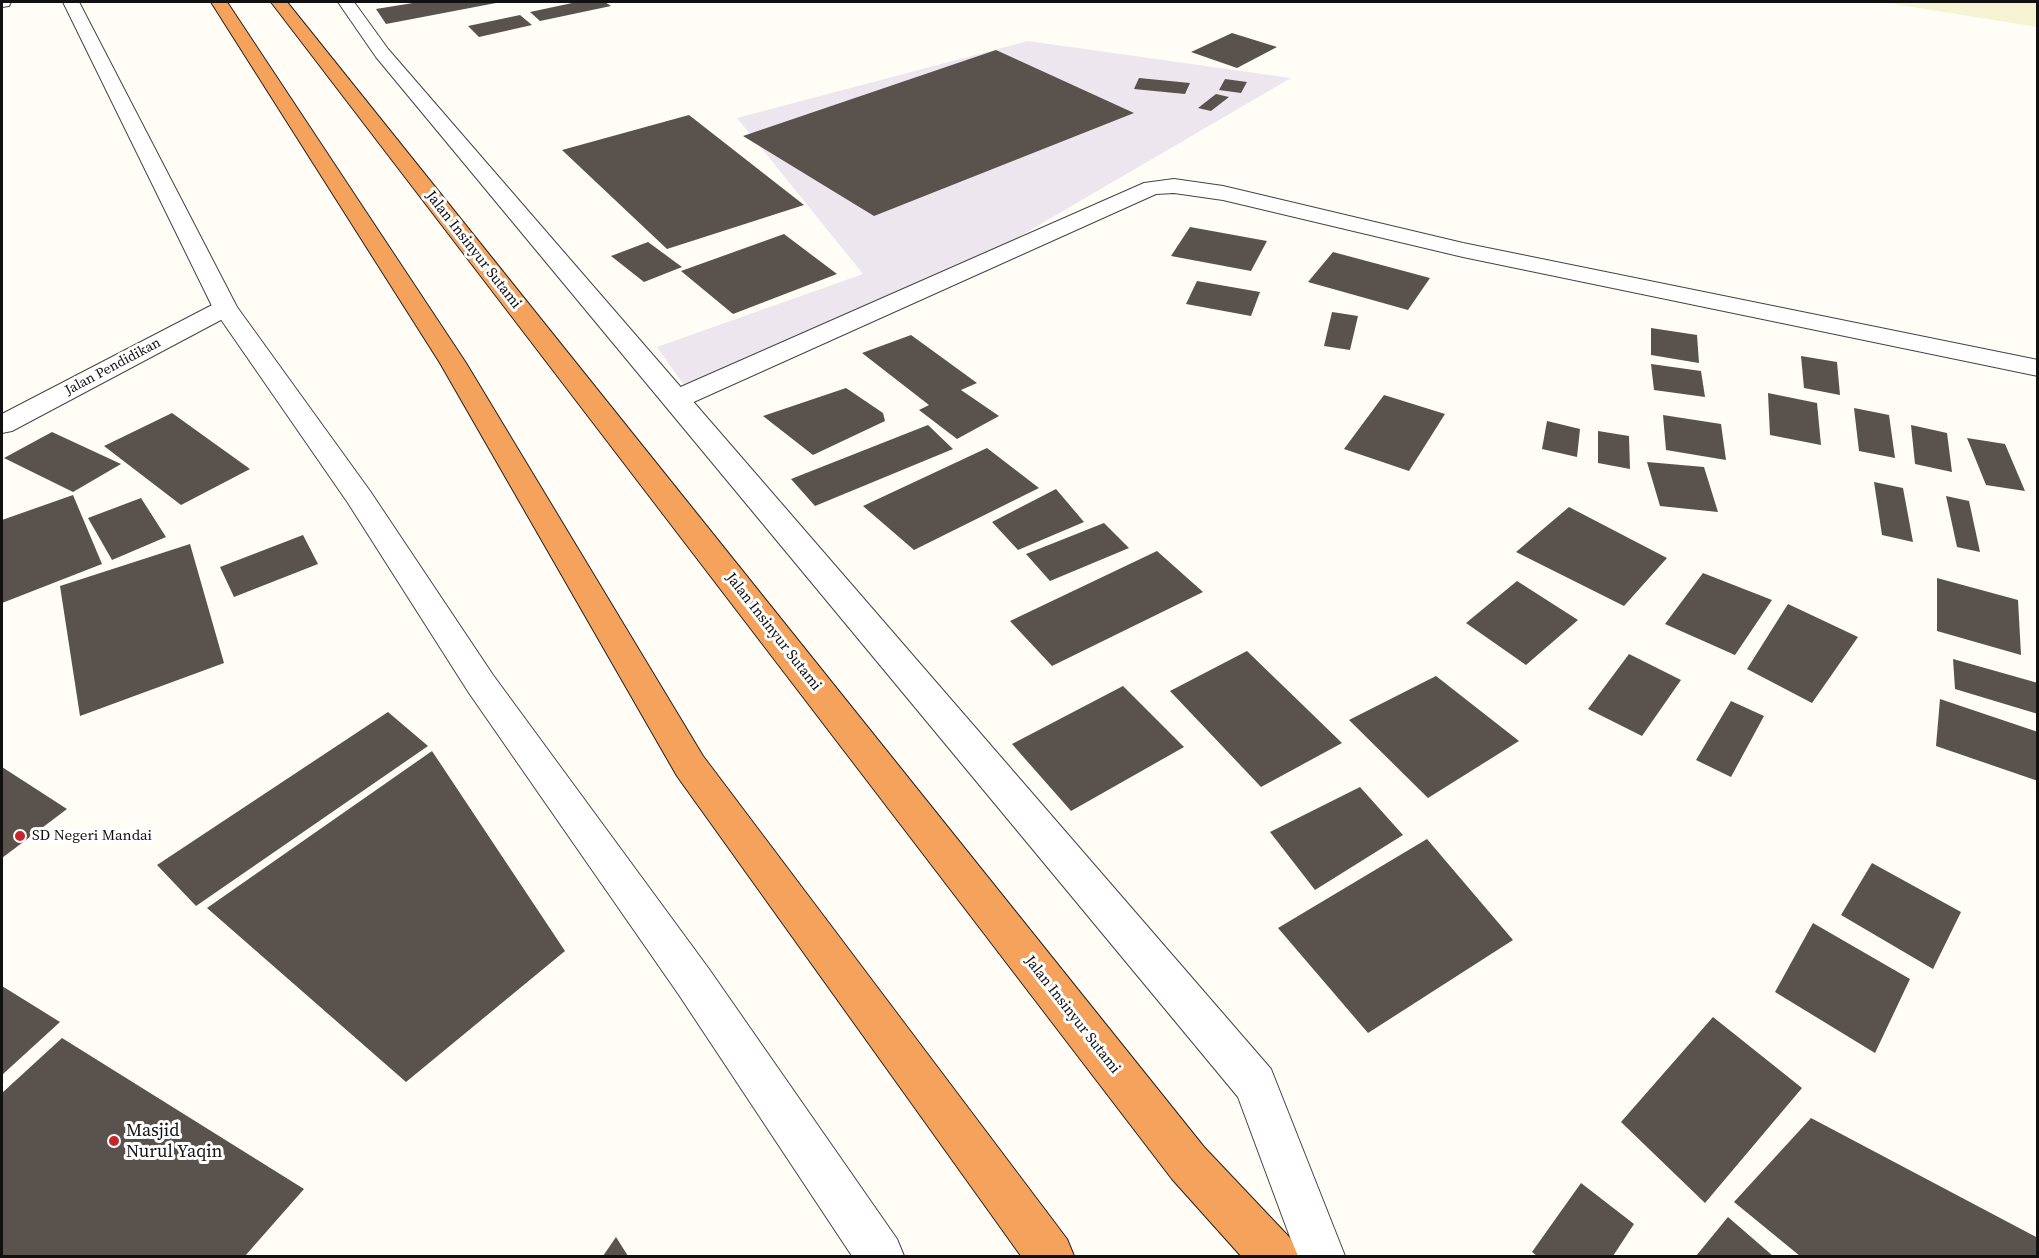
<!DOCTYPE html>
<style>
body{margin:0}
#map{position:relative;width:2039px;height:1258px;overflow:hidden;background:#fffdf5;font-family:"Source Serif 4",serif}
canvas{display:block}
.frame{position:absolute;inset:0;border:3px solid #111;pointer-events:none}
</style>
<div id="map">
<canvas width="2039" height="1258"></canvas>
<div class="frame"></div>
</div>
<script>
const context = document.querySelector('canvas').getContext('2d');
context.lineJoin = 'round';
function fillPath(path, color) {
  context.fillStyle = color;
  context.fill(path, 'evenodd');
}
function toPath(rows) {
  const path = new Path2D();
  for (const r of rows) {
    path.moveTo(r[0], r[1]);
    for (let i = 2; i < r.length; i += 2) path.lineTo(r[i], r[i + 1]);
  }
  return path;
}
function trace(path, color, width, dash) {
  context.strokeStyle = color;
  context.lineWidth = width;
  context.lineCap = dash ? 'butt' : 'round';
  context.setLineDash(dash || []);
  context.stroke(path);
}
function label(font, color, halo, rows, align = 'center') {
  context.font = font + ' "Source Serif 4",serif';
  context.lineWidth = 6;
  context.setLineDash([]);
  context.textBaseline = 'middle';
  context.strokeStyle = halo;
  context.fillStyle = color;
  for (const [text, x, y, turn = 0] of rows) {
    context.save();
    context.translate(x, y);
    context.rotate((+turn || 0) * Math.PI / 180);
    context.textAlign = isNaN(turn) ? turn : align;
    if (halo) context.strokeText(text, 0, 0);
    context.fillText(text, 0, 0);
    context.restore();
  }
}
fillPath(toPath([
 [1028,41,1291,78,907,302,684,385,657,347,863,274,737,118]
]), '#eee6ef');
fillPath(toPath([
 [1879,2,2037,2,2037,27,1894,4]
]), '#f6f3d4');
fillPath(toPath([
 [419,2,496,2,496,3,386,24,376,9],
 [577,2,605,2,611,6,540,21,530,12],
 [520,15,532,25,479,37,468,26],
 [1232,33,1277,47,1237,68,1191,52],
 [996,50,1134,113,874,216,743,136],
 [1139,78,1190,83,1185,94,1134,89],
 [1225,79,1247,82,1241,93,1219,90],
 [1216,94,1229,97,1211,111,1198,108],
 [689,115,804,205,667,249,562,150],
 [1190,227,1267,241,1251,271,1171,256],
 [784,234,837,274,733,314,681,271],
 [648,242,682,267,644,282,611,256],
 [1333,252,1430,278,1408,310,1308,282],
 [1197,281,1260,292,1251,316,1186,304],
 [1332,312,1358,316,1350,350,1324,346],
 [1651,328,1697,335,1699,363,1651,355],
 [911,335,977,383,961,390,999,416,957,439,919,410,929,405,862,353],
 [1801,356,1837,362,1840,395,1804,388],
 [1651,364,1701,371,1705,397,1654,390],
 [846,388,883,413,885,421,813,455,763,416],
 [1768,393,1817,403,1821,445,1770,435],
 [1384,395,1445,414,1409,471,1344,449],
 [1854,408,1889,415,1895,458,1859,451],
 [172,413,250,469,181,505,104,446],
 [1663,415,1721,424,1726,460,1666,450],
 [1547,421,1580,429,1577,457,1542,449],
 [928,425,953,449,815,506,791,479],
 [1911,425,1947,433,1952,472,1915,464],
 [1598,431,1629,436,1630,469,1598,463],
 [52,432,121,464,73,492,4,458],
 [1967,438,2005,444,2025,491,1986,485],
 [987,448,1039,488,914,550,863,506],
 [1647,462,1704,467,1718,512,1660,506],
 [1874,482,1903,488,1913,542,1882,535],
 [1056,489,1084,522,1018,550,992,522],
 [73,495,102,564,2,603,2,520],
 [1946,496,1969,501,1980,552,1957,547],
 [141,498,166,537,112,560,88,518],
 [1569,507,1667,558,1624,606,1516,552],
 [1104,523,1129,548,1050,581,1026,554],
 [303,535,318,564,234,597,220,567],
 [190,544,224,663,80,716,60,586],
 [1157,551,1203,592,1052,666,1010,621],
 [1703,573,1772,600,1735,655,1665,624],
 [1937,578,2018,600,2021,655,1937,631],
 [1517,581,1578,620,1526,665,1466,623],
 [1788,604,1858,637,1812,703,1747,669],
 [1247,651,1342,743,1261,787,1170,691],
 [1629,654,1681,680,1642,736,1588,709],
 [1953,659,2038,683,2038,714,1955,689],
 [1436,676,1519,741,1428,798,1349,720],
 [1123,686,1184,747,1071,811,1012,744],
 [1940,699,2038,732,2038,781,1936,746],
 [1731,701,1764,716,1731,777,1696,760],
 [388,712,428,746,196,906,157,865],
 [432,751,565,951,406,1082,207,908],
 [2,767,67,809,2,858],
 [1360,787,1403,835,1315,890,1270,832],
 [1427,839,1513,940,1368,1033,1278,928],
 [1872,863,1961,912,1933,969,1841,915],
 [1813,923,1910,979,1875,1053,1775,992],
 [2,986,60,1022,2,1075],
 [1713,1017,1802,1088,1705,1203,1621,1122],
 [62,1038,304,1189,245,1256,2,1256,2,1093],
 [1811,1118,2038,1238,2038,1256,1800,1256,1734,1202],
 [1581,1183,1634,1224,1613,1256,1537,1256,1532,1252],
 [1728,1217,1773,1256,1696,1256],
 [616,1237,628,1256,603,1256]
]), '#5a524d');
const minor = toPath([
 [2,2,11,2,9,6,2,7,2,2],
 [1174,179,1223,186,1463,243,2038,360,2038,376,1463,257,1223,200,1174,193,1156,194,687,405,677,407,667,405,663,399,667,393,1144,183,1174,179],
 [225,301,234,303,237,308,234,313,12,431,2,433,2,414,216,303,225,301]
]);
const tertiary = toPath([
 [63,2,79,2,237,307,370,491,493,675,709,969,897,1239,904,1256,852,1256,679,995,469,693,348,503,213,308,63,2],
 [338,2,354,2,388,49,1271,1069,1345,1256,1297,1256,1238,1097,376,57,338,2]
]);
const motorway = toPath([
 [211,2,227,2,466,363,703,756,1067,1239,1074,1256,1021,1256,677,776,440,363,211,2],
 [271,2,287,2,1204,1147,1291,1239,1298,1256,1241,1256,1172,1179,271,2]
]);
trace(minor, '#444', 2);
trace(tertiary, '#444', 2);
trace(motorway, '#222', 2);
fillPath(minor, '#fff');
fillPath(tertiary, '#fff');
fillPath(motorway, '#f5a25d');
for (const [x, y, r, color] of [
 [20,836,6,"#c4262e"],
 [114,1141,6,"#c4262e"]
]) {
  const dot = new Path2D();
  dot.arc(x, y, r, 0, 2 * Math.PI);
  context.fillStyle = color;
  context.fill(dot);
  trace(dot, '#fff', 2);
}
label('14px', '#111', '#fff', [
 ["Jalan Pendidikan",113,367,-28]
]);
label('15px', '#111', '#fff', [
 ["Jalan Insinyur Sutami",473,250,52],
 ["Jalan Insinyur Sutami",773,632,52],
 ["Jalan Insinyur Sutami",1072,1015,52]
]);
label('15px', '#111', '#fff', [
 ["SD Negeri Mandai",32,836]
], 'left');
label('18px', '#111', '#fff', [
 ["Masjid",126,1131],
 ["Nurul Yaqin",126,1152]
], 'left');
</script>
